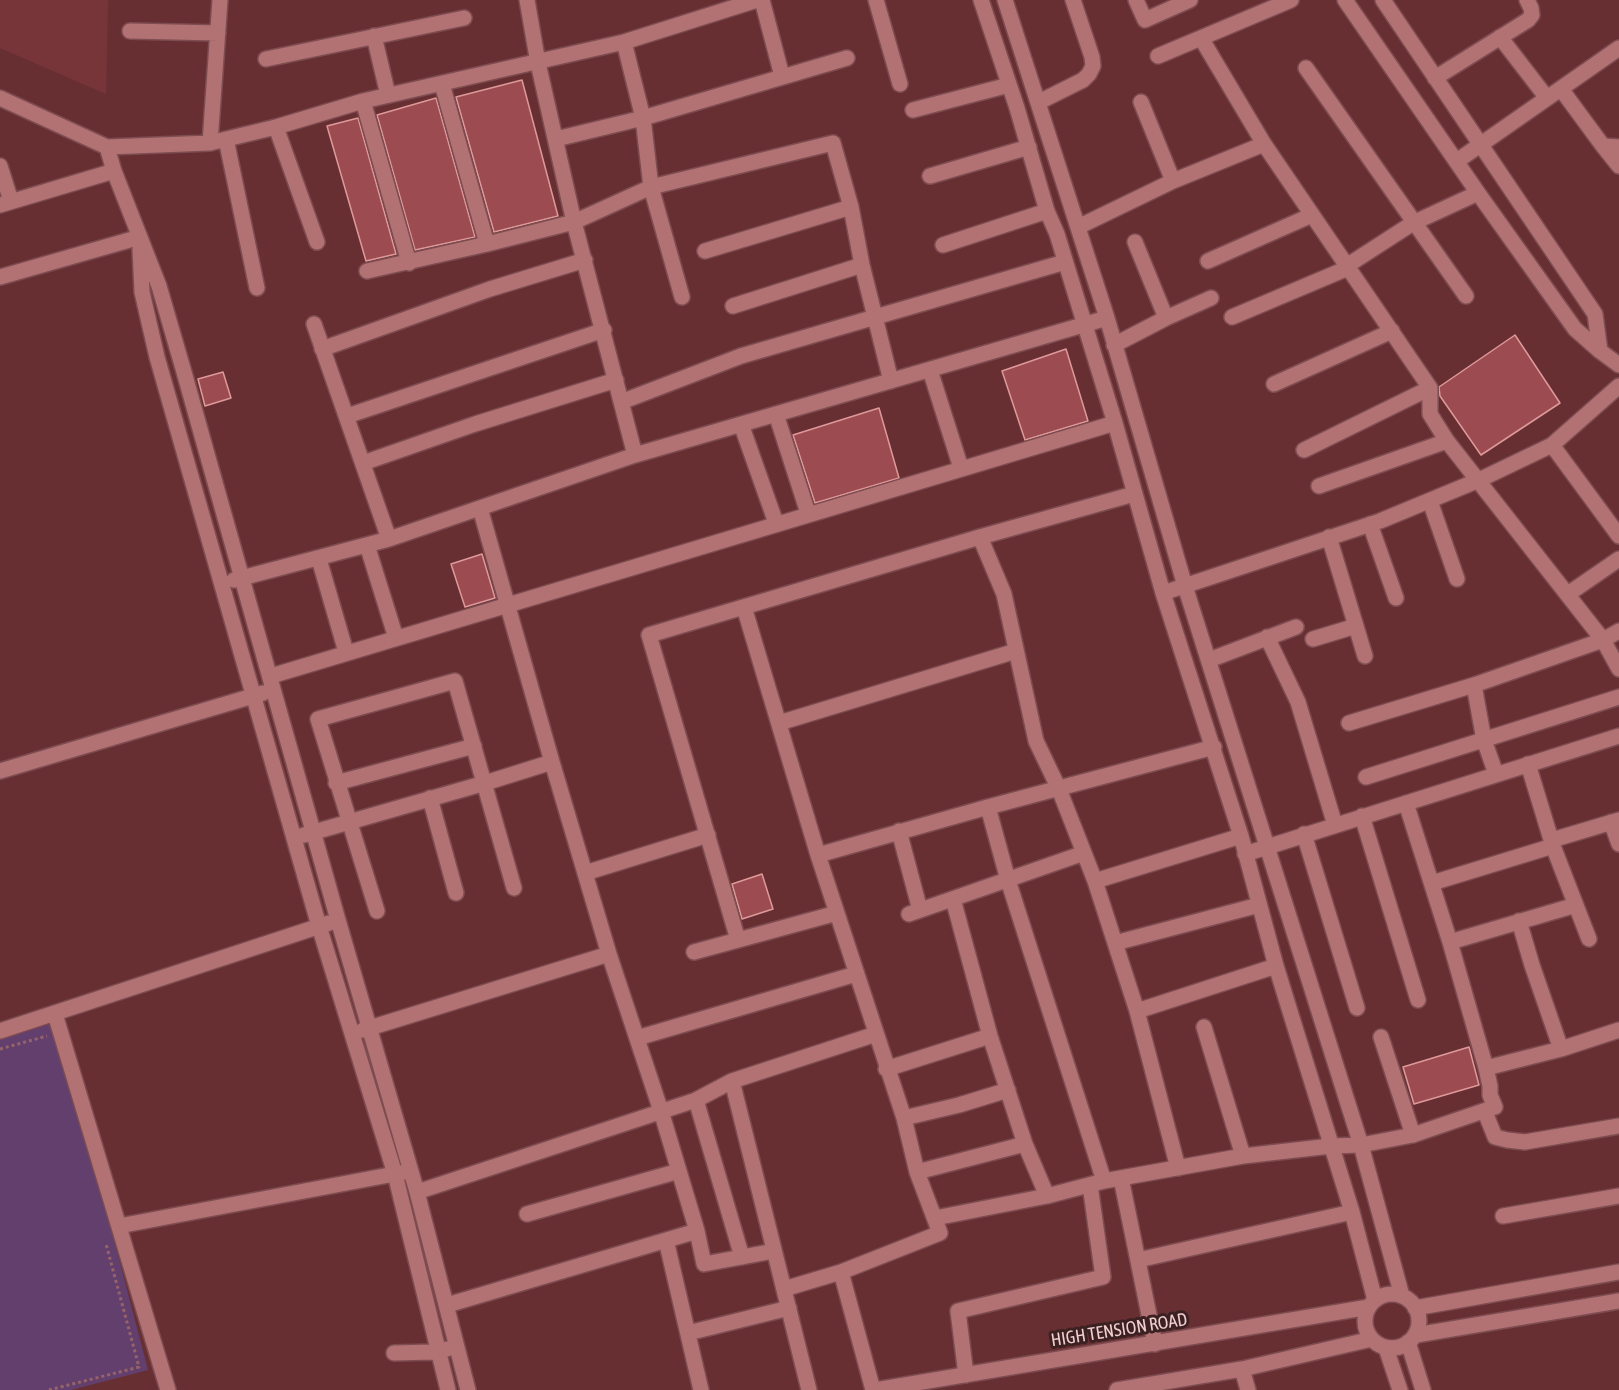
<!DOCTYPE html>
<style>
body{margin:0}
canvas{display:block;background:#682f33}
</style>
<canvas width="1619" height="1390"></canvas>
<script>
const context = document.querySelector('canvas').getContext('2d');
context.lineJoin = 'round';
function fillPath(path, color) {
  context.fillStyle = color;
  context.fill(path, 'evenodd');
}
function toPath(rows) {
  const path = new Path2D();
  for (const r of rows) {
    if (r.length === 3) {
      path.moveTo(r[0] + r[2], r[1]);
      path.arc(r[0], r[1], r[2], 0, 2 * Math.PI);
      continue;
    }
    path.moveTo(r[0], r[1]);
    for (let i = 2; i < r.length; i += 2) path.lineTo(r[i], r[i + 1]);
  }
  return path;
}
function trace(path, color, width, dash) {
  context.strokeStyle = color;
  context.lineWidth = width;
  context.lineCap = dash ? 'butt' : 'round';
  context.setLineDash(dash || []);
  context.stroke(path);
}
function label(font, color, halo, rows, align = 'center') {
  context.font = font + ' "Asap Condensed",sans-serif';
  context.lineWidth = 6;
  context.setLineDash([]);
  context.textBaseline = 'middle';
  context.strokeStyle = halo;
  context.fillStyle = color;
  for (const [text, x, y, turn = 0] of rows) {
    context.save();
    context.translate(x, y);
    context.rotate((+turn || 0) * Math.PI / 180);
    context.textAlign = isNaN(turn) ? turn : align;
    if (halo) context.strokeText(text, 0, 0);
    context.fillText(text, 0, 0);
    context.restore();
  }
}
fillPath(toPath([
 [0,0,108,0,106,94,0,48]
]), '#77353a');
fillPath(toPath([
 [57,1022,148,1370,71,1390,0,1390,0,1039]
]), '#633f6e');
const building = toPath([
 [522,80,558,216,494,232,456,97,522,80],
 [436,98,475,237,415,250,377,115,436,98],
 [358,118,396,254,366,261,327,126,358,118],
 [1515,335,1560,403,1481,455,1440,396,1439,387,1515,335],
 [1066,349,1088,421,1025,440,1002,371,1066,349],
 [223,372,231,398,205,406,198,379,223,372],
 [879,408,899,478,815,503,793,435,879,408],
 [482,554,495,598,465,607,451,564,482,554],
 [762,874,773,909,742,919,732,884,762,874],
 [1469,1047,1479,1085,1414,1104,1403,1067,1469,1047]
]);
fillPath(building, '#9c4c51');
trace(building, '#de9a9b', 1.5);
const minor = toPath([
 [527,0,538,63,574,222,635,455],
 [762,0,782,76],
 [876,0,900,84],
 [981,0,1017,108,1047,211,1057,234,1115,423,1163,593,1241,836,1276,966,1352,1212,1375,1300],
 [1005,0,1107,318,1185,586,1361,1145,1402,1296],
 [1136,0,1145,20,1190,0],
 [1345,0,1478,193,1575,329,1600,351,1619,365],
 [1383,0,1595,314,1600,351],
 [130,31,218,33],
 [374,36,388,95],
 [1500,37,1547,98],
 [1201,38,1264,144],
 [624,42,643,118,651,187,682,297],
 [1158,56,1291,0],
 [266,59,464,18],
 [1306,68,1466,296],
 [1435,78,1528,20,1532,15,1531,8,1527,0],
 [442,84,487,244],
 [1561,89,1603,146],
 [0,98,107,147,210,143,276,127,363,101,624,42,757,0],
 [363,101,409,263],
 [1039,102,1083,80,1089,74,1093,66,1092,57,1073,0],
 [1141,102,1173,181],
 [913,110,1009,85],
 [276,127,317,242],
 [226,139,257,288],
 [556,139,643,118,847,58],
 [210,143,220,0],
 [107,147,114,171,159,286,184,372,338,920,417,1192,468,1390],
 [1619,147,1603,146,1619,166],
 [1457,161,1619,48],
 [0,166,11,201],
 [930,176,1029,147],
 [0,205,114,171],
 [1078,227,1173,181,1264,144,1430,388,1430,414,1447,441,1603,640,1619,669],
 [1135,242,1166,318],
 [943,245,1047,211],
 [140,249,142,292,157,357,319,926,395,1174,448,1390],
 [705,251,851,207],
 [1208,261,1312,215],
 [1348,265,1413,223,1478,193],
 [367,271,487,244,574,222,651,187,833,143,851,207,862,265,891,381],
 [0,277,140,237],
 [733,306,862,265],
 [1232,317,1348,268],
 [314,324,389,539],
 [1114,345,1166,318,1211,298],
 [322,349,490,289,585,260],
 [930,370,961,468],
 [1274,384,1392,331],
 [621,402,741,356,1065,262],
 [776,414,808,513],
 [347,416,604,330],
 [741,424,776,523],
 [1552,445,1619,536],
 [1304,450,1430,388],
 [363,463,475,424,616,380],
 [1319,486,1447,441],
 [1430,501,1457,579],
 [480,508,552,762,609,954,661,1111,697,1231,704,1264,774,1251],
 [1370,524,1396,598],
 [980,537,1004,594,1036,741,1059,789,1095,881,1137,1011,1178,1168],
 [1329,537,1365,656],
 [367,545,396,638],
 [319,559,346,652],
 [234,580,389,539,635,455,1107,318],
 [1163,593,1380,521,1479,480,1552,445,1619,386],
 [1568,594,1619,559],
 [744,607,818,855,904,1118,917,1172,940,1233,841,1272,784,1289],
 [1267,637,1298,702,1335,825],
 [1313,639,1356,626],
 [1209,660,1296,627],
 [271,676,1115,423],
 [1474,685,1484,740,1496,774],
 [779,723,1016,651],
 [1349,723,1474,685,1603,640,1619,631],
 [1528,764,1553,846,1589,939],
 [0,771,263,693],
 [1366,777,1619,697],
 [336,783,474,746],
 [430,798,456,893],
 [988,807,1008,880,1104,1181],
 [1362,816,1418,1000],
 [1611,822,1619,844],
 [899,831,920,910],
 [1304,834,1357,1008],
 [304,835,485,783,552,762],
 [1552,840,1619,820],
 [1245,854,1619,736],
 [818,855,988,807,1214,747],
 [585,873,708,835],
 [1095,881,1241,836],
 [1432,883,1553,846],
 [953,899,990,1036,1025,1144,1047,1196],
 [377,911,318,719,455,681,514,888],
 [909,914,1084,853],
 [1519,921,1532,965,1561,1049],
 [738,940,649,635,980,537,1134,494],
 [1450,942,1576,905],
 [1115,943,1259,905],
 [694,952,837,913],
 [1137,1011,1276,966],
 [55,1014,168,1390],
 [1204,1027,1243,1156],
 [363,1030,609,954],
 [0,1031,329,923],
 [1381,1037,1413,1135],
 [637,1038,856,974],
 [1486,1068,1561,1049,1619,1030],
 [886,1069,990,1036],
 [732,1081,876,1034],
 [696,1100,742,1257],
 [1485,1112,1495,1137,1507,1140,1525,1142,1619,1126],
 [904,1118,959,1105,1008,1090],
 [917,1172,1025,1144],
 [1121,1178,1155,1344],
 [417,1192,696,1100,732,1081,809,1390],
 [527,1214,679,1171],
 [1503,1216,1619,1196],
 [935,1218,1047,1196,1104,1181,1243,1156,1331,1146,1361,1145,1413,1135,1495,1107,1490,1095,1490,1086,1486,1068,1450,942,1406,803],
 [119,1226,405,1172],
 [666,1240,701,1390],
 [1138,1260,1352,1212],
 [841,1272,873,1390],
 [1392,1321,27],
 [447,1305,697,1231],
 [1415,1308,1619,1272],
 [688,1333,789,1308],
 [1416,1335,1619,1301],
 [1408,1342,1423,1390],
 [1386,1348,1400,1390],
 [394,1353,433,1352,447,1349],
 [1242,1369,1248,1390],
 [966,1375,958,1311,1103,1277,1090,1185],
 [875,1390,1369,1307],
 [1117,1390,1242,1369,1372,1339]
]);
trace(minor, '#7d4c50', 18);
trace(toPath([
 [0,1049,47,1036],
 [49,1390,139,1367,106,1244]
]), '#966467', 3, [3, 3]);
trace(minor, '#b27173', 15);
label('18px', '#f2cece', '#3c2122', [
 ["HIGH TENSION ROAD",1119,1330,-9]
]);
</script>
